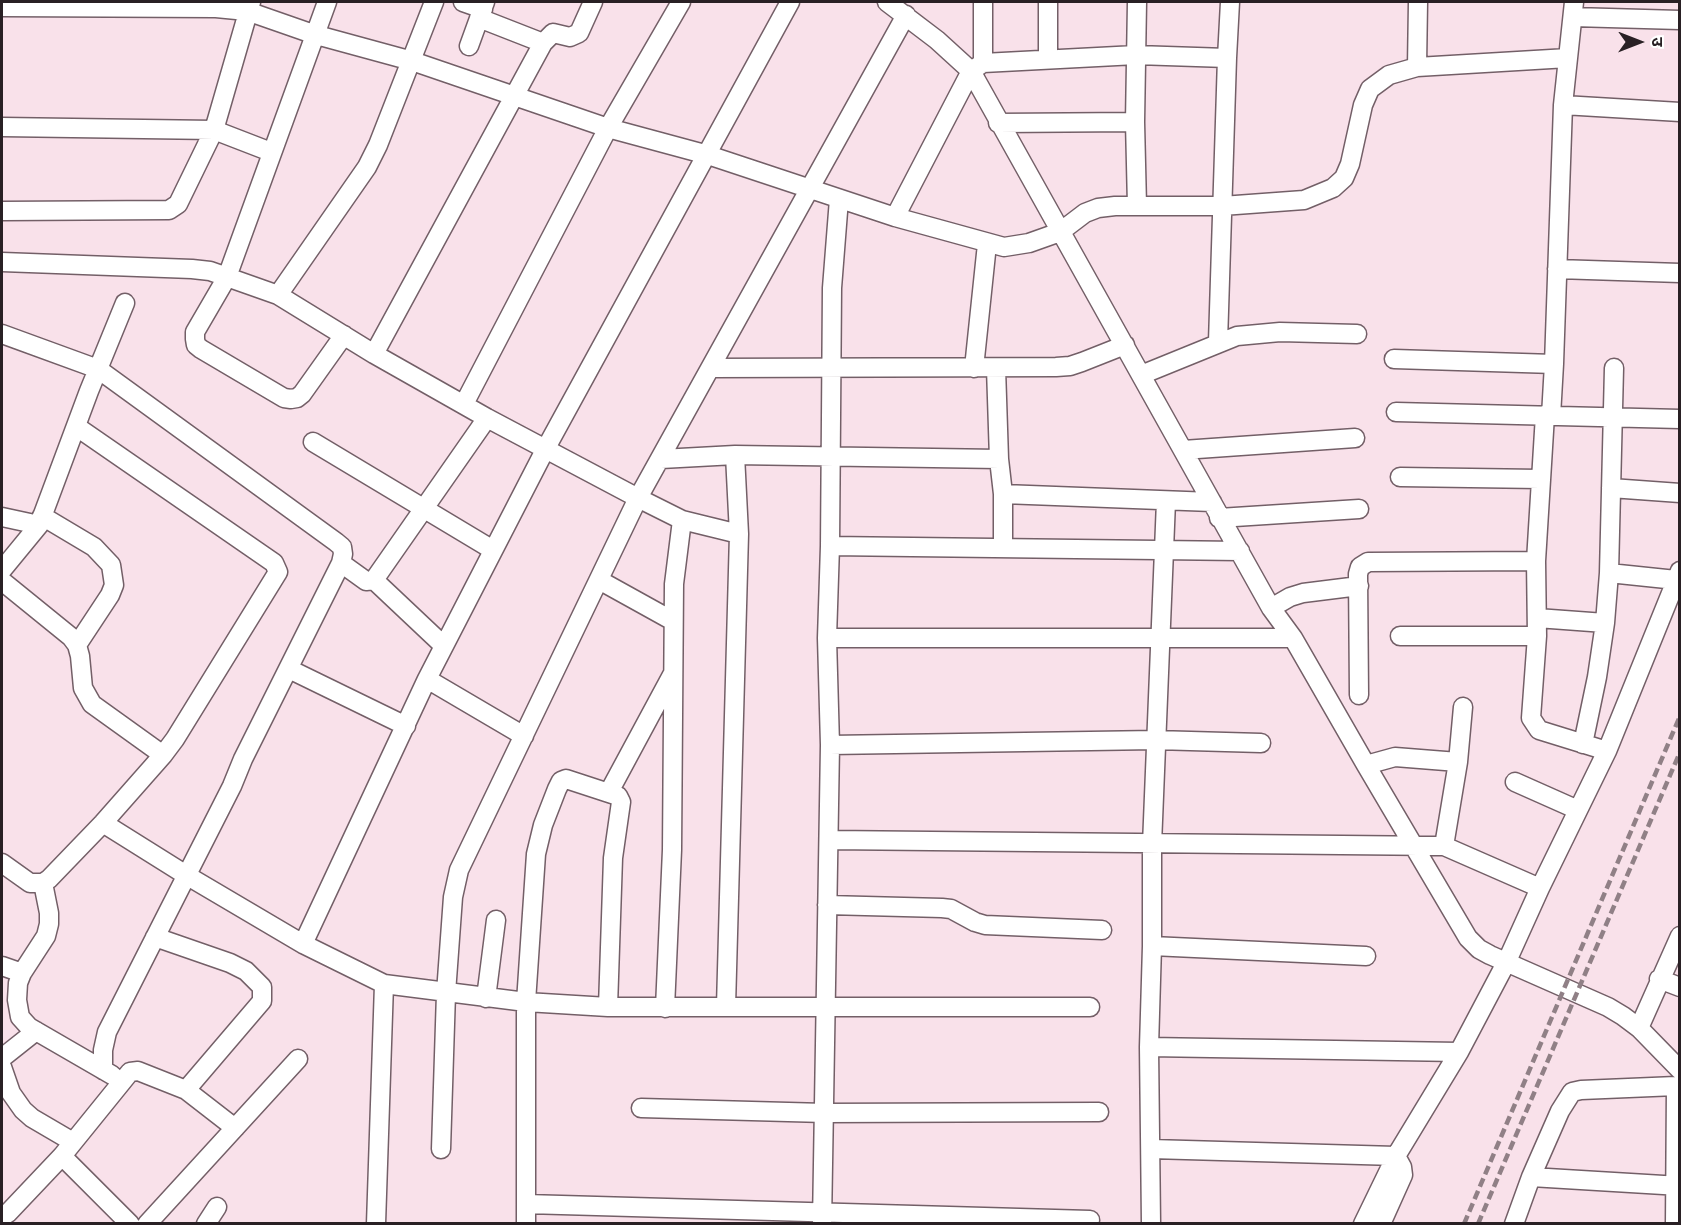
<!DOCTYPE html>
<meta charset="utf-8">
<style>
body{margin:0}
#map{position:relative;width:1681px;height:1225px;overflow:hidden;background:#f9e1ea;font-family:"Nunito Sans","Noto Sans Devanagari",sans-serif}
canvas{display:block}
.frame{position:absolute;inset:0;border:3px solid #292024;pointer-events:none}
.north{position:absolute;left:1609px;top:12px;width:60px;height:60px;-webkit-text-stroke:4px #fff;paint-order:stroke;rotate:90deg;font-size:16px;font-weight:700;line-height:24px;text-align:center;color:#292024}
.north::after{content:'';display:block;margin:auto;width:21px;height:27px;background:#292024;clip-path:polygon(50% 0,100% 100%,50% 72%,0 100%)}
</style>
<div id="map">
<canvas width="1681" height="1225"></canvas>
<div class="frame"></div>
<div class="north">उ</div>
</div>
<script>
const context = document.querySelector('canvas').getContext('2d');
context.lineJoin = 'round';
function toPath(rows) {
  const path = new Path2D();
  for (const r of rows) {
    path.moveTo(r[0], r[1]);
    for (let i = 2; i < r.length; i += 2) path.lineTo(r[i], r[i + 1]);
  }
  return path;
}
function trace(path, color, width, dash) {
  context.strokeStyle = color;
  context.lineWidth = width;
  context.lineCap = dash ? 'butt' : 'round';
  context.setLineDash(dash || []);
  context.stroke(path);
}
const minor = toPath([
 [327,2,227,277,195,332,195,339,196,345,201,349,284,398,291,399,297,398,302,394,344,335],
 [463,2,483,9],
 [887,2,937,40,971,71,1271,608,1293,638,1366,765,1468,938,1479,949,1490,955,1608,1007,1623,1016,1639,1028,1680,1070],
 [2,7,216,8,247,11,313,34,412,61,608,128,708,155,895,217,1004,247,1029,243,1060,232,1085,213,1098,208,1115,206,1222,206,1304,200,1333,188,1344,178,1350,164,1363,105,1370,89,1389,75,1417,67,1568,58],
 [1573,17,1680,20],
 [479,18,543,43],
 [469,46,485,2],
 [1048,58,1048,2],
 [983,63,1136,55,1227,58,1230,2],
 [1417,67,1418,2],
 [1563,105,1680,112],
 [998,123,1135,122],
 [2,127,214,130,271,152],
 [1137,206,1135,122,1137,2],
 [2,211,169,210,178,204,214,130,251,2],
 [895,217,971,71,983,63,983,2],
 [2,262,192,269,210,271,278,295,374,354,487,418,638,498,682,520,739,534],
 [1557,269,1680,273],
 [278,295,367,167,378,145,434,2],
 [2,334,98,369,336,542,342,547,343,554,341,563,243,759,232,786,107,1032,103,1050,103,1070],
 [1218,342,1227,58],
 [374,354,543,43,553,33,570,37,579,33,593,2],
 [1394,359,1554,364,1551,416],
 [1554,364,1563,105,1574,2],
 [711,368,1056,367,1070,366,1082,362,1125,345],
 [974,368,987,244],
 [996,368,999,459,1003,494,1003,548],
 [1141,375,1237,336,1280,332,1357,334],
 [464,404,608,128,681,2],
 [1396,412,1680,419],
 [1545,415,1536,561,1537,636,1531,718,1539,730,1607,751],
 [313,442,493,550],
 [1183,450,1355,438],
 [661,459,735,455,999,459],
 [1400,477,1540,479],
 [1611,488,1680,493],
 [1003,494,1212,502],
 [42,516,94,547,111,565,114,585,110,595,77,645],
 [2,517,39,525],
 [1219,518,1359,509],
 [830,546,1240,551],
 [341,563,366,581,374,580,487,418],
 [2,570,39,525,89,391,125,303],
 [1609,573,1676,580],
 [374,580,444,646],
 [599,580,673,621],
 [2,581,71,637,77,645,80,656,83,688,92,704,163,755],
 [1271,608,1290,597,1303,593,1359,586],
 [1537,618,1605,623],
 [1400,636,1537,636],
 [827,638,1293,638],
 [289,669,406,726],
 [427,679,524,736],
 [1359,695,1358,574,1360,567,1368,562,1536,561],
 [1583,744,1597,677,1605,623,1609,573,1614,368],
 [830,745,1155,740,1261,743],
 [1366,765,1395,757,1458,762],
 [1515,782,1578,810],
 [609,792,672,675],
 [103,823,186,875,303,944,384,984,526,1002,608,1007,1090,1007],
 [829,840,1444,846,1540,888],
 [1444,846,1458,762,1463,707],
 [2,863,30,883,43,883,49,879,103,823,163,755,175,739,278,572,274,563,77,427],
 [827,905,942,908,951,909,975,922,985,925,1102,930],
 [155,937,230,963,246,971,262,987,262,1001,186,1090],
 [303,944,427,679,546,448,790,2],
 [1152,946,1366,956],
 [2,966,22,973,18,983,17,1000,20,1017,29,1027,112,1075],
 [22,973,46,936,49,924,49,913,43,883],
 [1659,979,1680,987],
 [486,998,496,920],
 [726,1007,739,534,735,455],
 [665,1008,672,850,674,584,682,520],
 [1639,1028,1680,936],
 [1149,1047,1459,1052],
 [2,1058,36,1031],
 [2,1067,11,1093,23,1110,32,1118,73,1142],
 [641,1108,825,1113,1099,1112],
 [441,1149,446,993,453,897,459,870,638,498,906,15],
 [1151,1149,1396,1156,1402,1167,1403,1175,1381,1224],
 [62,1156,130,1224],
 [1531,1177,1680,1186],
 [526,1204,1090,1220],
 [2,1217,8,1213,62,1156,130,1072,138,1071,186,1090,235,1128],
 [147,1224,298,1059],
 [206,1224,217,1207],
 [376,1224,384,984],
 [526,1224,526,1002,536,854,543,825,557,789,561,781,566,779,618,796,621,802,613,858,608,1007],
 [822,1224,830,745,827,638,830,546,832,288,839,199],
 [1151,1224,1149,1047,1152,946,1152,845,1166,501],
 [1363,1224,1396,1156,1459,1052,1507,961,1540,888,1607,751,1680,571],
 [1514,1224,1531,1177,1560,1111,1572,1092,1581,1090,1676,1086],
 [1675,1224,1676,1086,1680,1085]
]);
trace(minor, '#735f67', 21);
trace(minor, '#fff', 18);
trace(toPath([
 [1464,1224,1680,716],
 [1478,1224,1680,752]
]), '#908086', 4.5, [9, 4.5]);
</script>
